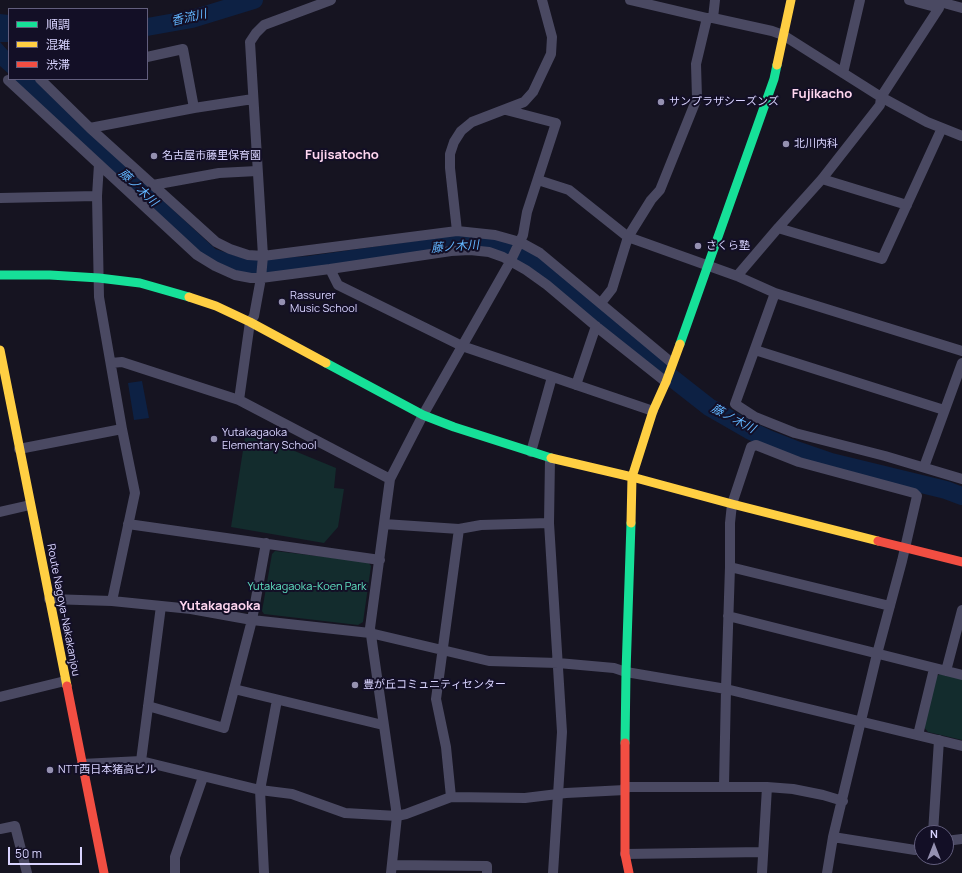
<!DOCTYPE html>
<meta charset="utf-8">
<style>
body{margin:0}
#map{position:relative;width:962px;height:873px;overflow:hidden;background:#161421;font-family:Manrope,"Noto Sans JP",sans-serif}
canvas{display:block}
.legend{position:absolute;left:8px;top:8px;width:140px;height:72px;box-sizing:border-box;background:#130f26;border:1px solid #625e7d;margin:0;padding:5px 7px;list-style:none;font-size:12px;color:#d9d4ff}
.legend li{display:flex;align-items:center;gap:8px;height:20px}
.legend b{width:20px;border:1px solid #625e7d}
.north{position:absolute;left:914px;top:825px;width:40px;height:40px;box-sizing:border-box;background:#130f26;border:1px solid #625e7d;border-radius:50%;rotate:0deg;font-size:11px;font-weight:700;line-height:16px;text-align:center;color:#d9d4ff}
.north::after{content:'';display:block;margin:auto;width:14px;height:18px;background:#9591b1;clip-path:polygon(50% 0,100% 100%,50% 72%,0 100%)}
.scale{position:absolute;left:8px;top:847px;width:74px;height:18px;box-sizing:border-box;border:2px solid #d9d4ff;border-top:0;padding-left:5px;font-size:12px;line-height:14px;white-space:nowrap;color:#d9d4ff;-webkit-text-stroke:3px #130f26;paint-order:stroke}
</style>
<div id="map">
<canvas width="962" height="873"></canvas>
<ul class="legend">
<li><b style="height:5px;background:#16e098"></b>順調</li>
<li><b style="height:5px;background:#ffcf43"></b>混雑</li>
<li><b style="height:5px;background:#f24e42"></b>渋滞</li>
</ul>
<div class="north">N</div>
<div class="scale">50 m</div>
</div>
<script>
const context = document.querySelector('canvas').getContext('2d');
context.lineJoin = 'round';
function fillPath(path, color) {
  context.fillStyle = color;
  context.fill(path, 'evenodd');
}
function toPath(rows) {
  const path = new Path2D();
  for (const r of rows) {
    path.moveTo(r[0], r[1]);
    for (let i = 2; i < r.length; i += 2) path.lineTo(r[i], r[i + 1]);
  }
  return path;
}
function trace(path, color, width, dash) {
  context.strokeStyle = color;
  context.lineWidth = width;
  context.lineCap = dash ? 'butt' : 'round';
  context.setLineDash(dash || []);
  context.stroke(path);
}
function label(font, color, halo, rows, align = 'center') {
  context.font = font + ' Manrope,"Noto Sans JP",sans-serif';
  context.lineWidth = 4;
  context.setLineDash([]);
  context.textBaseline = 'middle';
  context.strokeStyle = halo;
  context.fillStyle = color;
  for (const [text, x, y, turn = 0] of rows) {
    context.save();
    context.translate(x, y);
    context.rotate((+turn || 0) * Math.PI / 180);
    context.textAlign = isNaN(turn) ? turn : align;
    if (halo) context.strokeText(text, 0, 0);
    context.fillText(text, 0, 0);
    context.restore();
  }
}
fillPath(toPath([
 [246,431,336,468,334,488,344,489,338,527,324,543,231,527],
 [275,551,368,562,371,566,363,622,358,625,264,614,262,611,272,554],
 [940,674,962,679,962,740,928,732,923,726,935,677]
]), '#132c2d');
fillPath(toPath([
 [0,14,9,15,9,42,0,42,9,52,9,74,0,66],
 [15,79,31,79,37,86,30,94],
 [142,381,149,418,134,420,128,383]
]), '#0d2144');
trace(toPath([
 [147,27,192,19,254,0],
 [23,79,76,132,211,257,235,265,265,268,309,265,459,244,487,245,515,253,544,272,658,367,709,407,749,430,766,438,799,451,831,462,946,490,962,496]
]), '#0d2144', 18);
trace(toPath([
 [630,0,707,18,713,18,772,31,783,35,881,97,927,122,962,136],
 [933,0,962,8],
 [713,18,715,0],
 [147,57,183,49,194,108],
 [843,73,860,0],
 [40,79,90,128,216,242,230,249,248,255,263,256,457,231,495,235,520,242,540,253,672,363],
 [8,80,197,255,215,266,235,275,251,278,261,278,330,269,338,285,462,346,653,411],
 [90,128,194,108,253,99],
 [99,164,97,196,99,297,122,429,135,493,112,601],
 [822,179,907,205],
 [538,180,569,190,628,237,737,276,775,293,962,351],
 [153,185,219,173,257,171],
 [0,198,97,196],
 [778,228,882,259,942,128],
 [457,231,450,168,450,154,454,142,461,131,472,122,524,102,533,92,551,54,552,37,542,0],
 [330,269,451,251,470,250,489,252,503,257,526,270,547,285,598,328,666,382],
 [737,276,778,228,822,179,880,105,881,97,939,8,909,0],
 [775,293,735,404,755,417,795,433,885,456,962,479],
 [601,303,612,289,628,237,651,200,660,190,697,98,696,64,707,18],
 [755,350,944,410],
 [111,363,122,362,239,400,390,479],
 [576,385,596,326],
 [239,400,250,322,254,316,261,278,263,256,250,42,256,33,264,25,331,0],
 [19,449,122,429],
 [531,452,552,377],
 [550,458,549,523,562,732,553,873],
 [924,467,962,363],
 [0,512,30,505],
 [128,524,380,560],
 [384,524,459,529,481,525,549,523],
 [730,567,890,606],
 [49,599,112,601,191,609,252,620,370,633,489,661,558,663,614,668,626,672,726,689,962,746],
 [728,616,962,675],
 [946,671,962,610],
 [234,689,383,725],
 [0,697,65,681],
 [148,706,224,728,252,620,266,543],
 [918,735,934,669],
 [141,761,161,606],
 [82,764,141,761,260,790,292,794,345,813,397,816,406,814,451,797,525,798,566,793,625,790],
 [724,786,726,689,730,567,730,523,732,504,751,447,756,445,799,462,914,493,917,496,902,561,877,654,833,837,827,873],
 [625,787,767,787,793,789,823,795,843,801],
 [451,797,446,747,436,699,459,529],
 [0,829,15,826,27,873],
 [933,833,939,740],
 [833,837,915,850,922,848],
 [946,841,962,839],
 [625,854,763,852],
 [392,865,487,866,487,873],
 [175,873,175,857,203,777],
 [264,873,260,790,277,700],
 [391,873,397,816,370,628,390,479,423,415,510,262,523,235,527,212,556,123,506,110],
 [762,873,767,787]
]), '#4a4962', 10);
trace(toPath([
 [0,275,50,275,99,278,140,283,189,297],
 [680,344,774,79,777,65],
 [326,363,423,415,454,427,551,458],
 [625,743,626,672,631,523]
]), '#16e098', 9);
trace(toPath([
 [777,65,791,0],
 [189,297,216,306,250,322,326,363],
 [0,350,67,686],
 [551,458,632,477,732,504,878,541],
 [631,523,632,477,653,411,666,382,680,344]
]), '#ffcf43', 9);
trace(toPath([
 [878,541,962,562],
 [67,686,104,873],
 [625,743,625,854,629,873]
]), '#f24e42', 9);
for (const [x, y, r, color] of [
 [661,102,4,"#9591b1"],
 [786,144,4,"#9591b1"],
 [154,156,4,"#9591b1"],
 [698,246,4,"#9591b1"],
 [282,302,4,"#9591b1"],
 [214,439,4,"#9591b1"],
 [355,685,4,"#9591b1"],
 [50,770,4,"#9591b1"]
]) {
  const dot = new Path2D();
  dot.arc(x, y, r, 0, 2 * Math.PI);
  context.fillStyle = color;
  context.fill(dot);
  trace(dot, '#130f26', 1.5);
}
label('11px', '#d9d4ff', '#130f26', [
 ["サンプラザシーズンズ",669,102],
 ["北川内科",794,144],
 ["名古屋市藤里保育園",162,156],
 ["さくら塾",706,246],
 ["Rassurer",290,296],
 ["Music School",290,309],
 ["Yutakagaoka",222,433],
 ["Elementary School",222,446],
 ["豊が丘コミュニティセンター",363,685],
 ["NTT西日本猪高ビル",58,770]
], 'left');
label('11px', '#5fe0c0', '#130f26', [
 ["Yutakagaoka-Koen Park",307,587]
]);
label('11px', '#d9d4ff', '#130f26', [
 ["Route Nagoya-Nakakanjou",63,610,79]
]);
label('italic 12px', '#62b6ff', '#130f26', [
 ["香流川",189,18,-13],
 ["藤ノ木川",138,188,43],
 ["藤ノ木川",455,247,-4],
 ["藤ノ木川",733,419,28]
]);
label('bold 13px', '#ffd6f0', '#130f26', [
 ["Fujikacho",822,94],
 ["Fujisatocho",342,155],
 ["Yutakagaoka",220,606]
]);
</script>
